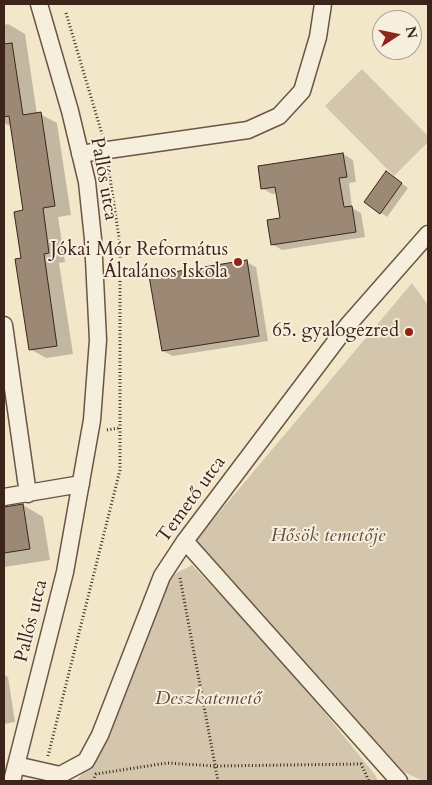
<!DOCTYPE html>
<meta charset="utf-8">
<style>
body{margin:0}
#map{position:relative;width:432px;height:785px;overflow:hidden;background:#f3e7ca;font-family:Cardo,serif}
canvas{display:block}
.frame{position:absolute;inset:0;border:5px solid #3c241a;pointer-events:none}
.north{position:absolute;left:372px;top:10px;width:50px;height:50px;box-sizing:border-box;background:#f7efdd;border:1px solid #ac9e8f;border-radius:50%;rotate:79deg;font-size:14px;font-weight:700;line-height:20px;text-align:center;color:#3c241a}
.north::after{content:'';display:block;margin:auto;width:18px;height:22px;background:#8f2418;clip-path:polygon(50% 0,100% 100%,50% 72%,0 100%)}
</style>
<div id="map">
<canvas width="432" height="785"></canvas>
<div class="frame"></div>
<div class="north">N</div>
</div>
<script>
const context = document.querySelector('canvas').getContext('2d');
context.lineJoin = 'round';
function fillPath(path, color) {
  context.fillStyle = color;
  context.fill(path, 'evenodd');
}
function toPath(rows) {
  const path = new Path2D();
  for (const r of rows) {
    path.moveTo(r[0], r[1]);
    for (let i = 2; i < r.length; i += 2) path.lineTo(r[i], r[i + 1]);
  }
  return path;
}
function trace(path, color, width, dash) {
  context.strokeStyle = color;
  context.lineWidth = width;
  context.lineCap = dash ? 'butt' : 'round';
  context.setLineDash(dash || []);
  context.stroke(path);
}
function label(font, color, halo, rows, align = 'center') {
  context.font = font + ' Cardo,serif';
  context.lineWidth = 4;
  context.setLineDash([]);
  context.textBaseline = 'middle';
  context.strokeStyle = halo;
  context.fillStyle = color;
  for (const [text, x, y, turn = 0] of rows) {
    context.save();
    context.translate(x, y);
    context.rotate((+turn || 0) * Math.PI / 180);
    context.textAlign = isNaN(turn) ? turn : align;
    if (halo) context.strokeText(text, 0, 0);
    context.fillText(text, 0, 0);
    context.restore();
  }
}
fillPath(toPath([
 [362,69,428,136,428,142,394,176,325,106],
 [412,283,428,305,428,781,423,781,404,772,196,540],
 [192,565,279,656,376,776,377,781,76,781,91,763,169,577]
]), '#d4c6ac');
fillPath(toPath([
 [8,24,25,34,37,114,40,114,57,123,71,215,58,217,65,262,59,263,73,354,46,358,30,349,23,259,24,211,12,127,4,123,4,25],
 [343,154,353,160,356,182,349,183,352,208,361,213,365,237,282,250,272,244,281,219,277,193,272,194,262,188],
 [393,177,408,188,387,217,366,202],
 [246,262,256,267,268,341,173,356,163,351],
 [23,505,43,517,50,560,4,567,4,507],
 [4,675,8,677,15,722,4,724]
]), '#0003');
const building = toPath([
 [12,43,23,115,41,112,55,206,43,208,49,253,44,254,57,346,29,350,15,259,21,258,14,212,23,210,9,116,4,117,4,44,12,43],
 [343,153,347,177,339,178,344,207,352,206,356,232,271,245,267,220,280,218,275,187,261,189,258,166,343,153],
 [386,171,402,183,380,214,364,202,386,171],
 [247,260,259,336,162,351,149,276,247,260],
 [23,504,30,549,4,553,4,507,23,504]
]);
fillPath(building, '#9b8976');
trace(building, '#3c241a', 1);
const minor = toPath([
 [80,154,248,130,279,116,302,91,318,37,323,4],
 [4,325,28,494],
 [4,497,81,484],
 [185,541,399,781],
 [16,765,60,775,86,761,100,735,162,576,185,541,348,325,428,234],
 [12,781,65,572,92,420,98,340,93,239,87,182,70,111,39,4]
]);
trace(minor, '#6a5546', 19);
trace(toPath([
 [66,13,102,134],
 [107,430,119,428],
 [180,578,218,781],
 [48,756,120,470,120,244,108,165],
 [93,781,96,774,167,763,215,766,361,764,369,781]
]), '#3c241a', 3, [1, 2.5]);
trace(minor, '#f7efdd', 16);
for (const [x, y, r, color] of [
 [238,262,5,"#8f2418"],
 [409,332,5,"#8f2418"]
]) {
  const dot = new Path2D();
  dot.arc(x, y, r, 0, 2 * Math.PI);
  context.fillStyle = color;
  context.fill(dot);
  trace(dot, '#f7efdd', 2);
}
label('19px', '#3c241a', '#f7efdd', [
 ["Pallós utca",103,179,80],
 ["Temető utca",192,500,-54],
 ["Pallós utca",32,621,-76]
]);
label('19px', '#3c241a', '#f7efdd', [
 ["Jókai Mór Református",228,251],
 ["Általános Iskola",228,273],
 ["65. gyalogezred",399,332]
], 'right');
label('italic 19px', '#624c3e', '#f7efdd', [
 ["Hősök temetője",328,537],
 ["Deszkatemető",208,700]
]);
</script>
